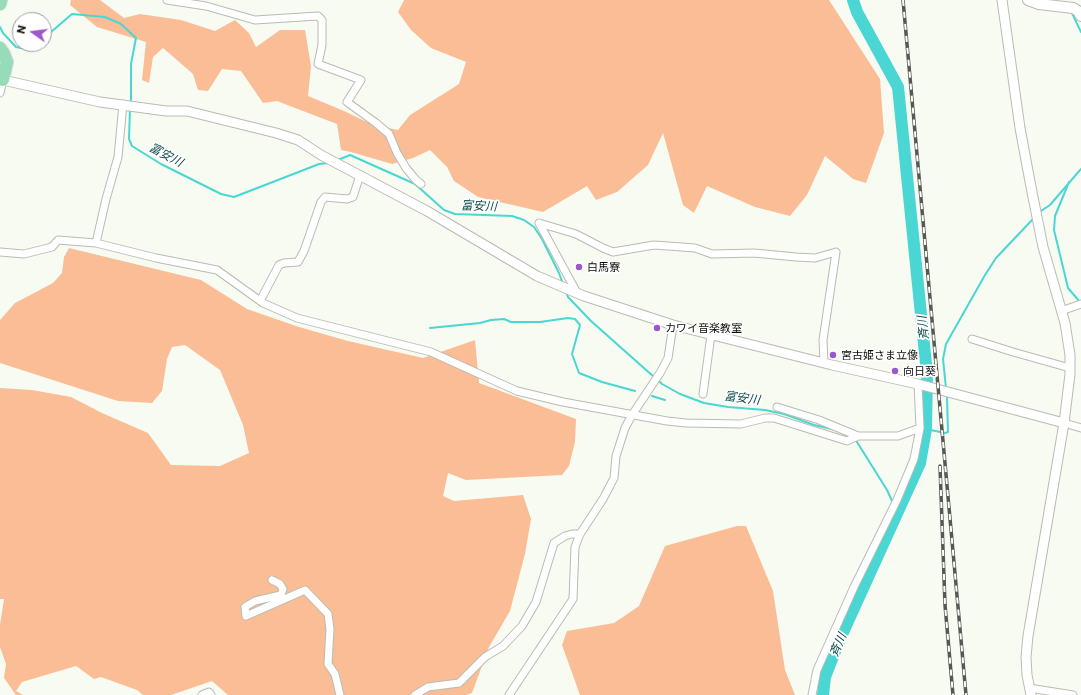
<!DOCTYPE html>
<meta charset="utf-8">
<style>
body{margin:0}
#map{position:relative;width:1081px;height:695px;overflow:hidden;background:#f7fbf2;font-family:Commissioner,sans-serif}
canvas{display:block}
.north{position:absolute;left:12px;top:12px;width:40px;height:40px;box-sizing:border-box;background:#fff;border:1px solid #9e9e9d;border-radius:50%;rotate:284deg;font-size:11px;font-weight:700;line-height:16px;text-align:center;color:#0c0d0a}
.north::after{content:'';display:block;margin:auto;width:14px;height:18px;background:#9c57cc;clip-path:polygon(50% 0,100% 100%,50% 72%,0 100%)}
</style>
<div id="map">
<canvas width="1081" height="695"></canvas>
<div class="north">N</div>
</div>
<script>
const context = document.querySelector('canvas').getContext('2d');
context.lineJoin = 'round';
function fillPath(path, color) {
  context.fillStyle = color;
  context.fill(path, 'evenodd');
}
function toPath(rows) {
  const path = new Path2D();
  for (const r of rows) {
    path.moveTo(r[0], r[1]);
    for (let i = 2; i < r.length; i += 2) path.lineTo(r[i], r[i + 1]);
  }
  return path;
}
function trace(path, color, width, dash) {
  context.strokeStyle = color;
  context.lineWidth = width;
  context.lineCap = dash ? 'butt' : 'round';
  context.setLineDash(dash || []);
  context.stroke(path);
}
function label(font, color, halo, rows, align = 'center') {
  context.font = font + ' Commissioner,"Noto Sans JP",sans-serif';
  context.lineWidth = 3.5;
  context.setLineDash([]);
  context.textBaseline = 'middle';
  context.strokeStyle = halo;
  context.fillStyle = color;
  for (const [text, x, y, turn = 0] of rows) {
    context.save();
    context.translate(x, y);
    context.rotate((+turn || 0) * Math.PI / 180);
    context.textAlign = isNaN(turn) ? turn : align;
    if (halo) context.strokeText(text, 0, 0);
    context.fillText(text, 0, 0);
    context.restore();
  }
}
fillPath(toPath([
 [71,0,100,0,124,18,140,14,181,20,215,31,235,20,249,33,256,47,280,30,305,30,311,66,308,96,344,111,373,125,398,130,410,115,459,84,466,62,431,48,411,30,398,12,404,0,829,0,880,79,884,133,866,183,853,179,825,156,807,195,790,216,755,207,707,186,694,213,683,205,663,133,648,165,617,192,596,200,587,186,543,212,478,197,454,181,447,167,430,150,413,158,392,164,351,152,341,150,337,124,277,101,263,103,241,71,222,69,208,91,198,90,193,74,163,48,153,57,149,83,142,80,146,42,97,27,70,5],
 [69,248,201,280,247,309,299,327,348,341,423,358,475,340,479,383,576,419,575,442,569,466,562,475,466,480,448,473,443,496,454,501,523,495,531,519,525,554,510,611,489,647,472,693,466,695,228,695,212,681,171,695,143,695,137,690,101,677,94,679,76,666,22,682,16,691,23,695,16,695,4,678,6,664,0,647,0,625,4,599,0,599,0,388,32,390,71,397,102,413,148,433,171,465,220,466,249,453,243,425,220,370,185,345,172,347,167,359,162,391,152,403,118,401,0,363,0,320,15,303,53,283,62,273,64,257],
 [737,526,746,526,773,591,785,670,795,695,580,695,562,645,567,631,614,623,639,606,665,546]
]), '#fabd95');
trace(toPath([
 [1071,11,1081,32],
 [0,27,3,33,16,47,26,49,36,44],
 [44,38,72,14,105,17,121,24,136,38,131,64,131,104],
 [130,108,129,139,132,146,161,164,221,194,234,197,296,173,319,164,328,163],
 [338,160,350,155,415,184,444,210,455,214,512,216,524,220,534,227,542,239,559,273,563,284],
 [1069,182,1055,216,1054,230,1068,288,1080,302],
 [1041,211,1050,205,1081,169],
 [566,292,568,297,591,321,654,377],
 [430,328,480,323,491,320,504,319,511,322,540,322,568,318,575,319,580,325,572,354,579,373,602,382,635,391],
 [658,380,662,384,680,394,704,403,728,407,765,410,784,414,814,425,836,430],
 [946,388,943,359,946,344,985,275,996,258,1032,220],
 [652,396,665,400],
 [926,429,945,433,948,432,947,396],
 [854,439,857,442,887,490,893,503]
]), '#4ad7d3', 2);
trace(toPath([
 [823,695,825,677,839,641,920,463,926,429,927,374,898,87,857,12,853,0]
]), '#4ad7d3', 12);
const minor = toPath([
 [167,0,206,6,255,20,318,16,322,20,322,45,318,64,361,80,347,102,376,123,389,134,397,153,406,168,416,180,421,184],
 [0,93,3,80],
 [539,223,576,234,603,248,613,252,654,245,695,248,712,254,754,253,796,257,815,258,836,252,823,340,824,363],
 [539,223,577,293],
 [96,243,106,199,118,157,123,104],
 [0,252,24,254,52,247,58,240,96,243,156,258,217,270,263,303,297,318,431,352,517,391,563,402,667,421,686,423,741,424,765,418,774,418,847,441,858,436],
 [260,301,279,265,284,263,298,262,304,251,321,202,325,197,347,199,353,197,360,175],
 [1061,311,1081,304],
 [972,339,1013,352,1070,368],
 [703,394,711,335],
 [777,407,819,420,858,436,898,436,920,428],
 [1064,423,1081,428],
 [272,580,280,584,283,589,281,595,255,601,245,607,246,616,305,590,328,614,330,629,328,664,335,674,340,695],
 [1029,688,1073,695],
 [202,695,209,692,211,695],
 [415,695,428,687,459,683,485,657,503,646,522,626,536,602,554,543,565,536,572,534,580,534],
 [509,695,573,599,575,547,580,534,603,499,614,478,616,456,625,428,632,415,660,373,668,358,673,325],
 [812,695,817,670,854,587,897,500,914,459,920,428,918,384]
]);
const tertiary = toPath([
 [1002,0,1020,128,1031,187,1043,247,1065,323,1070,355,1070,374,1064,423,1028,636,1026,657,1027,675,1031,695],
 [3,80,100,102,166,111,187,111,276,133,298,140,321,155,427,211,537,276,584,296,673,325,832,365,918,384,1064,423]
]);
const secondary = toPath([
 [1028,0,1039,4,1073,8,1078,11,1081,16]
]);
const primary = toPath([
 [0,4,1,0],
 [0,48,4,54,7,62,3,80,0,79]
]);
trace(minor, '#b8bcb3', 9);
trace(tertiary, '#b8bcb3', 11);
trace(secondary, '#b8bcb3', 12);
trace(primary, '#d8d8d8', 14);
trace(minor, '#fff', 7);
trace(tertiary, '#fff', 9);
trace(secondary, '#fff', 10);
trace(primary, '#96dcb8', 12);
const rail = toPath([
 [903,0,966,695],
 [940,466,945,605,953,695]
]);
trace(rail, '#565853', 3.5);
trace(rail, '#fff', 2, [6]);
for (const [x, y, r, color] of [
 [579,267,4,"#9c57cc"],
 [657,328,4,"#9c57cc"],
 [833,355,4,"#9c57cc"],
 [895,371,4,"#9c57cc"]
]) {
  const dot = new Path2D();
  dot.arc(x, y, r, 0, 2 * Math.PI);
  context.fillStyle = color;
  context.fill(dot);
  trace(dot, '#fff', 1.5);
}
label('11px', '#0c0d0a', '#fff', [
 ["白馬寮",587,267],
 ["カワイ音楽教室",665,328],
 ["宮古姫さま立像",841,355],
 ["向日葵",903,371]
], 'left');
label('italic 12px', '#0d4b4a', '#fff', [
 ["富安川",166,155,28],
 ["富安川",479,206,2],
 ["斉川",923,328,-96],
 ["富安川",742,398,7],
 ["斉川",838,645,-67]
]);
</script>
